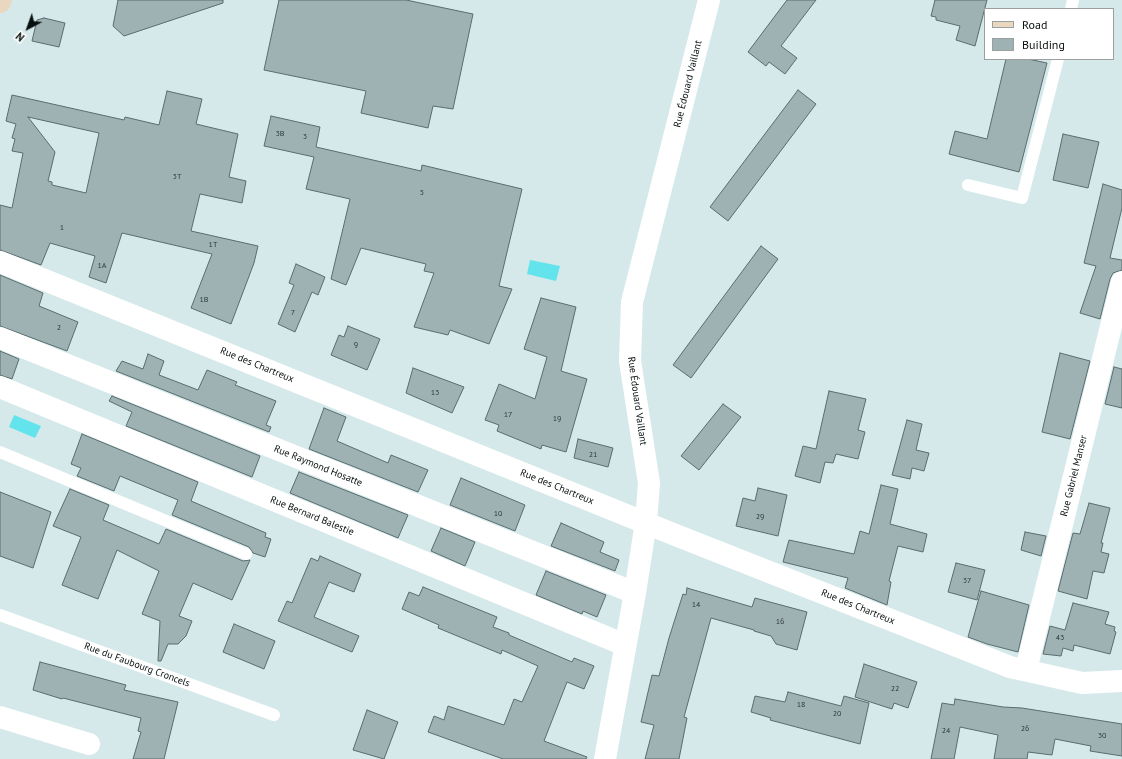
<!DOCTYPE html>
<meta charset="utf-8">
<style>
body{margin:0}
#map{position:relative;width:1122px;height:759px;overflow:hidden;background:#d5e9eb;font-family:"PT Sans",sans-serif}
canvas{display:block}
.legend{position:absolute;left:984px;top:8px;width:130px;height:52px;box-sizing:border-box;background:#fff;border:1px solid #9c9f9f;margin:0;padding:5px 7px;list-style:none;font-size:12px;color:#080f0f}
.legend li{display:flex;align-items:center;gap:8px;height:20px}
.legend b{width:20px;border:1px solid #9c9f9f}
.north{position:absolute;left:8px;top:8px;width:40px;height:40px;-webkit-text-stroke:3px #fff;paint-order:stroke;rotate:221deg;font-size:11px;font-weight:700;line-height:16px;text-align:center;color:#080f0f}
.north::after{content:'';display:block;margin:auto;width:14px;height:18px;background:#080f0f;clip-path:polygon(50% 0,100% 100%,50% 72%,0 100%)}
</style>
<div id="map">
<canvas width="1122" height="759"></canvas>
<ul class="legend">
<li><b style="height:5px;background:#ead7c0"></b>Road</li>
<li><b style="height:11px;background:#9eb2b3"></b>Building</li>
</ul>
<div class="north">N</div>
</div>
<script>
const context = document.querySelector('canvas').getContext('2d');
context.lineJoin = 'round';
function fillPath(path, color) {
  context.fillStyle = color;
  context.fill(path, 'evenodd');
}
function toPath(rows) {
  const path = new Path2D();
  for (const r of rows) {
    path.moveTo(r[0], r[1]);
    for (let i = 2; i < r.length; i += 2) path.lineTo(r[i], r[i + 1]);
  }
  return path;
}
function trace(path, color, width, dash) {
  context.strokeStyle = color;
  context.lineWidth = width;
  context.lineCap = dash ? 'butt' : 'round';
  context.setLineDash(dash || []);
  context.stroke(path);
}
function label(font, color, halo, rows, align = 'center') {
  context.font = font + ' "PT Sans",sans-serif';
  context.lineWidth = 3;
  context.setLineDash([]);
  context.textBaseline = 'middle';
  context.strokeStyle = halo;
  context.fillStyle = color;
  for (const [text, x, y, turn = 0] of rows) {
    context.save();
    context.translate(x, y);
    context.rotate((+turn || 0) * Math.PI / 180);
    context.textAlign = isNaN(turn) ? turn : align;
    if (halo) context.strokeText(text, 0, 0);
    context.fillText(text, 0, 0);
    context.restore();
  }
}
fillPath(toPath([
 [530,260,560,266,556,281,527,274],
 [14,415,41,426,35,438,9,427]
]), '#63e3eb');
const building = toPath([
 [118,0,223,0,223,3,124,36,113,26,118,0],
 [279,0,406,0,473,14,453,109,433,106,428,128,361,113,366,91,264,70,279,0],
 [787,0,816,0,781,46,797,58,785,74,769,62,766,66,748,52,787,0],
 [935,0,987,0,975,46,956,40,960,26,936,20,936,17,931,16,935,0],
 [44,18,65,23,59,47,32,41,37,20,44,18],
 [1006,59,1028,59,1047,63,1019,172,949,154,955,131,987,139,1006,59],
 [798,90,816,104,728,221,710,207,798,90],
 [167,91,202,99,196,124,238,134,229,177,246,181,242,203,200,194,191,231,258,246,254,263,231,324,191,308,212,254,122,233,106,283,89,277,95,256,50,243,41,265,0,250,0,205,12,208,23,153,12,151,15,139,12,138,16,124,6,121,12,95,124,120,125,117,159,125,167,91],
 [28,117,99,133,86,193,52,185,52,182,48,181,55,152,28,117],
 [271,116,320,127,316,147,421,171,422,165,522,189,499,286,512,289,489,344,450,330,448,335,414,327,434,273,424,271,426,264,361,248,346,285,331,279,350,199,306,189,314,157,264,146,271,116],
 [1063,134,1099,142,1088,188,1053,180,1063,134],
 [1103,184,1122,190,1122,208,1110,258,1122,260,1122,270,1113,273,1110,279,1100,319,1080,313,1096,266,1084,263,1103,184],
 [761,246,778,259,691,378,673,365,761,246],
 [296,264,325,277,318,295,312,292,295,332,278,324,294,285,289,283,296,264],
 [0,275,43,293,39,306,78,322,67,351,0,326,0,275],
 [541,298,576,307,561,371,587,379,566,452,542,445,541,449,497,431,499,425,485,420,499,384,535,399,547,357,524,349,541,298],
 [348,326,380,339,367,370,331,355,339,335,344,337,348,326],
 [0,351,19,359,12,379,0,375,0,351],
 [1060,353,1090,361,1070,439,1042,432,1060,353],
 [148,354,164,361,159,375,198,390,207,370,237,382,235,385,276,401,266,425,271,427,269,432,116,371,122,361,143,369,148,354],
 [1114,367,1122,369,1122,408,1105,404,1114,367],
 [413,368,464,387,452,413,406,393,413,368],
 [829,391,866,399,858,430,865,432,858,459,836,454,833,463,825,462,820,483,795,476,803,446,816,449,829,391],
 [112,396,260,456,252,477,126,426,132,412,109,401,112,396],
 [723,404,741,417,699,470,681,456,723,404],
 [324,408,346,417,337,441,388,463,391,455,428,470,418,492,309,449,324,408],
 [907,420,922,424,916,450,929,453,924,471,912,468,910,479,892,475,907,420],
 [82,434,198,482,191,501,266,533,265,537,271,539,265,557,253,553,249,547,172,515,178,500,120,476,114,491,77,476,81,468,71,464,82,434],
 [578,439,613,448,608,467,574,458,578,439],
 [299,472,408,515,398,538,290,493,299,472],
 [461,478,525,505,515,531,450,505,461,478],
 [881,485,898,489,890,524,927,534,923,552,898,546,889,581,891,582,887,605,845,588,848,578,783,562,789,540,854,554,860,531,869,534,881,485],
 [758,488,787,495,778,536,736,526,743,498,755,501,758,488],
 [70,489,109,505,103,520,159,544,166,529,243,561,250,560,232,600,193,583,179,616,192,621,186,636,178,644,168,644,161,661,158,661,160,621,142,614,159,571,117,550,98,599,62,585,81,537,53,526,70,489],
 [0,492,51,512,33,568,0,556,0,492],
 [1089,503,1110,508,1101,543,1103,543,1101,552,1109,554,1104,573,1093,571,1087,599,1058,591,1073,533,1080,534,1089,503],
 [561,523,604,542,600,552,619,560,615,571,551,546,561,523],
 [441,528,475,542,465,566,431,551,441,528],
 [1025,532,1046,536,1041,556,1021,550,1025,532],
 [320,556,361,574,354,592,329,582,314,617,359,636,352,652,278,621,287,601,292,603,311,558,318,561,320,556],
 [956,563,985,570,977,600,948,592,956,563],
 [546,571,606,595,597,617,583,611,582,614,536,595,546,571],
 [423,587,497,617,493,627,509,633,509,635,572,662,574,658,594,666,584,689,567,682,544,741,587,757,586,759,503,759,428,732,434,716,444,720,448,706,504,725,514,699,522,702,538,666,502,650,501,654,438,628,439,625,402,609,409,592,419,596,423,587],
 [687,588,752,607,755,598,807,612,797,650,776,644,771,636,754,631,754,630,711,618,684,717,687,718,679,759,645,759,654,725,641,722,652,675,659,676,669,638,683,594,686,595,687,588],
 [981,591,1029,605,1018,652,987,644,968,637,981,591],
 [1073,603,1109,612,1105,624,1115,627,1114,631,1116,632,1110,654,1074,645,1073,651,1063,648,1061,656,1043,654,1050,626,1065,630,1073,603],
 [234,624,275,641,264,669,223,652,234,624],
 [40,662,126,685,124,690,178,702,164,759,133,759,141,732,138,731,141,718,63,698,62,699,33,690,40,662],
 [864,664,917,682,908,708,894,703,892,709,855,697,864,664],
 [788,692,841,706,844,696,869,703,860,744,770,720,771,718,751,712,755,696,785,702,788,692],
 [955,699,1003,707,1022,708,1122,724,1122,756,1090,751,1091,746,1055,739,1052,755,1028,752,1027,759,994,759,998,735,960,727,954,759,931,759,942,703,954,705,955,699],
 [367,710,398,722,384,759,353,750,367,710]
]);
fillPath(building, '#9eb2b3');
trace(building, '#5a6c6d', 1);
trace(toPath([
 [1071,9,1073,0],
 [968,185,1022,198,1058,59],
 [0,452,246,554],
 [0,615,274,715]
]), '#fff', 12);
trace(toPath([
 [0,262,673,534,1010,667,1082,683,1122,681],
 [0,338,635,593],
 [0,387,625,645],
 [1026,670,1122,282],
 [0,717,89,744],
 [605,759,635,593,646,522,649,483,630,361,632,302,709,0]
]), '#fff', 22);
trace(toPath([
 [0,2,1,0]
]), '#ead7c0', 22);
label('8px', '#2e3838', null, [
 ["3B",280,134],
 ["3",305,137],
 ["3T",177,177],
 ["5",422,193],
 ["1",62,228],
 ["1T",213,245],
 ["1A",102,266],
 ["1B",204,300],
 ["7",293,313],
 ["2",59,328],
 ["9",356,345],
 ["13",435,393],
 ["17",508,415],
 ["19",557,419],
 ["21",593,455],
 ["10",498,514],
 ["29",760,517],
 ["37",967,581],
 ["14",696,605],
 ["16",780,622],
 ["43",1060,638],
 ["22",895,689],
 ["18",801,705],
 ["20",837,714],
 ["26",1025,729],
 ["24",946,731],
 ["30",1102,736]
]);
label('10px', '#080f0f', '#fff', [
 ["Rue Édouard Vaillant",688,84,-76],
 ["Rue des Chartreux",257,365,22],
 ["Rue Édouard Vaillant",637,401,82],
 ["Rue Raymond Hosatte",318,466,22],
 ["Rue Gabriel Manser",1074,476,-76],
 ["Rue des Chartreux",557,487,22],
 ["Rue Bernard Balestie",312,516,22],
 ["Rue des Chartreux",858,607,22],
 ["Rue du Faubourg Croncels",137,665,20]
]);
</script>
